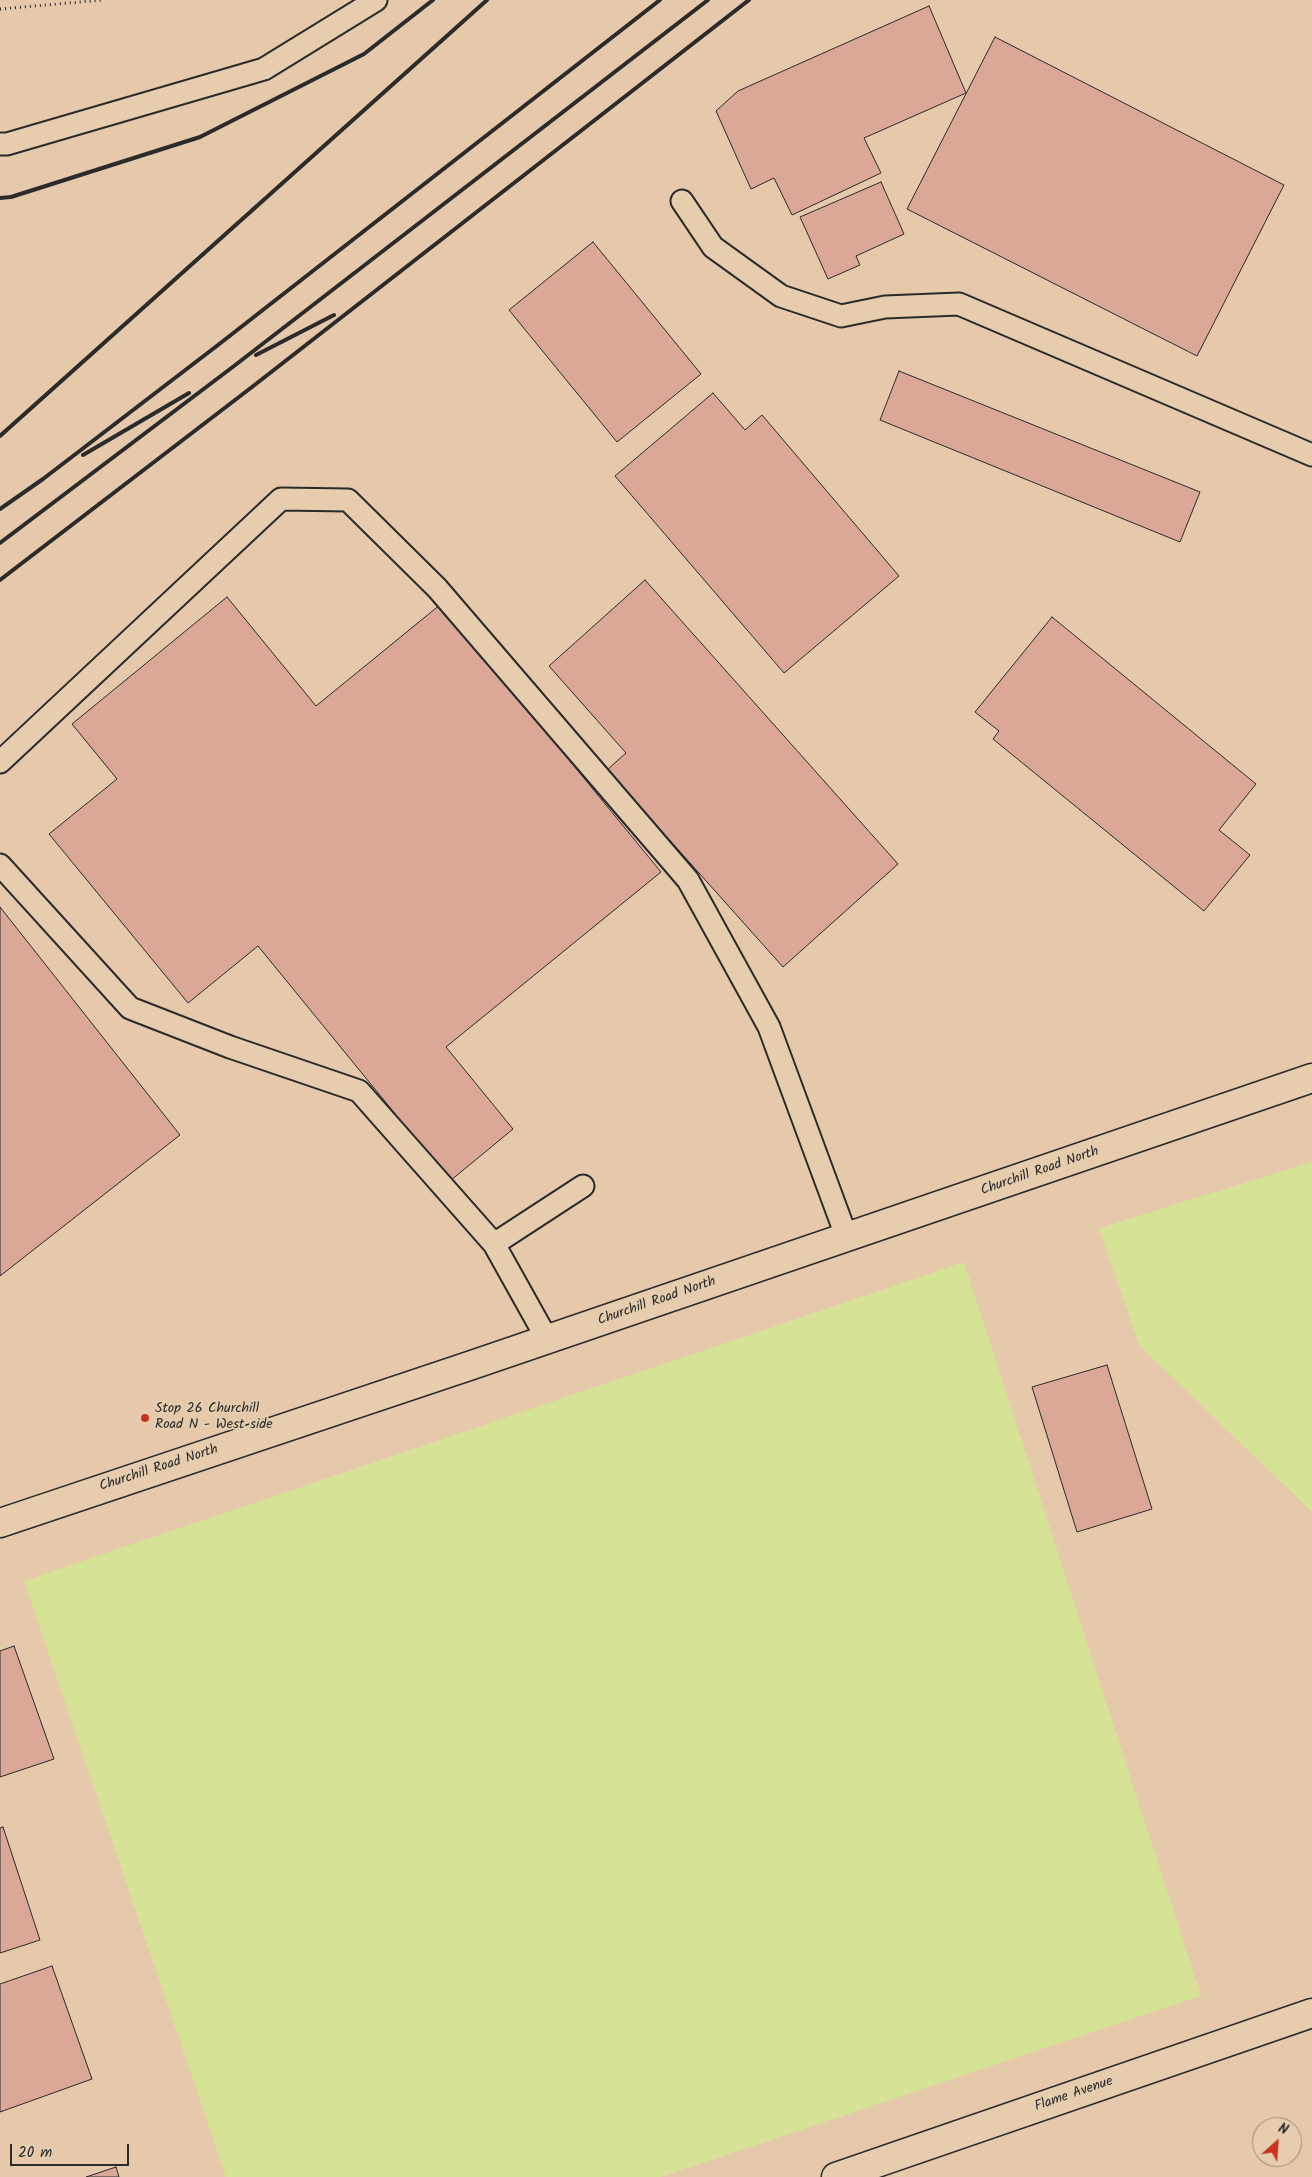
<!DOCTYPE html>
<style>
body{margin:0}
#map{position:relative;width:1312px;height:2177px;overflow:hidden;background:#e6c8aa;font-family:Kalam,sans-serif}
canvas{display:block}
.north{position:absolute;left:1252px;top:2117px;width:50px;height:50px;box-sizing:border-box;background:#e5cdad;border:1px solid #9b8c79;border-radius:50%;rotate:26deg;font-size:14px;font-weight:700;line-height:20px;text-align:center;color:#2b2b2b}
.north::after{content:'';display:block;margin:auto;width:18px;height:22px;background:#c8321e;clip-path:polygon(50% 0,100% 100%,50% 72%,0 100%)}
.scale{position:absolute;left:10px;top:2144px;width:119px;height:22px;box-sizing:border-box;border:2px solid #2b2b2b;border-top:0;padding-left:6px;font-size:15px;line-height:18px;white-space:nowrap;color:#2b2b2b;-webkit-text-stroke:4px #e5cdad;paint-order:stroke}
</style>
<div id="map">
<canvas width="1312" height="2177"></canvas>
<div class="north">N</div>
<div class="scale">20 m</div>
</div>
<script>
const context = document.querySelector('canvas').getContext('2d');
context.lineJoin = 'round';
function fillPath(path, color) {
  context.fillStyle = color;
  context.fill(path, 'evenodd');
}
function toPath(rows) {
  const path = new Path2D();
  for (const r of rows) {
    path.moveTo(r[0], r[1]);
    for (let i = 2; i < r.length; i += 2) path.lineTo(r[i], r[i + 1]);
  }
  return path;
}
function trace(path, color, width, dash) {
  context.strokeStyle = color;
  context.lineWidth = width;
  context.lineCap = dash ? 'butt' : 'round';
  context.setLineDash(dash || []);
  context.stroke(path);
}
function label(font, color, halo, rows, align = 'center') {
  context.font = font + ' Kalam,sans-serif';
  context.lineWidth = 4;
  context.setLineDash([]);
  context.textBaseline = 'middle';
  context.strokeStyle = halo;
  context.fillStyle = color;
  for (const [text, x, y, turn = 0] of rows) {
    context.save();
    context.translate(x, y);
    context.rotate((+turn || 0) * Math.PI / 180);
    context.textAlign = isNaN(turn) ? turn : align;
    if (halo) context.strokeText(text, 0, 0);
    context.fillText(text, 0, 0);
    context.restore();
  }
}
fillPath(toPath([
 [1312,1162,1312,1512,1139,1345,1099,1228],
 [964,1262,1201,1996,660,2177,226,2177,24,1581]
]), '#d6e396');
const building = toPath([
 [929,6,966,93,864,138,881,173,792,215,774,178,751,189,716,111,738,91,929,6],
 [995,37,1284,185,1197,356,907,209,995,37],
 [881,182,904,234,856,256,860,265,828,279,800,217,881,182],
 [593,242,701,374,617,442,509,310,593,242],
 [899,371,1200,492,1180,542,880,420,899,371],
 [713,393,745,430,762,415,899,576,784,673,615,476,713,393],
 [645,580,898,864,783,967,607,770,626,753,549,666,645,580],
 [227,597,316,706,441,604,661,872,446,1047,513,1129,450,1181,258,946,188,1003,49,834,117,779,72,724,227,597],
 [1052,617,1256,784,1219,830,1250,855,1204,911,993,739,999,731,975,712,1052,617],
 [0,907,180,1135,0,1276,0,907],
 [1107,1365,1152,1509,1077,1532,1032,1387,1107,1365],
 [14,1646,54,1759,0,1777,0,1651,14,1646],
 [3,1827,40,1940,0,1953,0,1828,3,1827],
 [52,1966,92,2079,0,2112,0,1984,52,1966],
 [116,2167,119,2177,86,2177,116,2167]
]);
fillPath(building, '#dba897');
trace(building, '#2b2b2b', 1);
const lane = toPath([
 [0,144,7,144,264,69,376,0],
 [682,201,713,247,781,296,841,316,885,307,959,304,1312,455],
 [0,762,281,499,348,500,437,588,688,880,769,1027,847,1238],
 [0,865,130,1008,230,1047,359,1091,494,1244,547,1339],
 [494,1244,583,1186]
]);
const street = toPath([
 [836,2177,1312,2013]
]);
const secondary = toPath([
 [0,1523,472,1365,1312,1078]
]);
trace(lane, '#2b2b2b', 25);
trace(street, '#2b2b2b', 31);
trace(secondary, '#2b2b2b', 31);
trace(toPath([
 [0,9,103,0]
]), '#2b2b2b', 3, [1, 4]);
trace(lane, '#e5cdad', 21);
trace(street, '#e5cdad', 28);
trace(secondary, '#e5cdad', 28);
trace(toPath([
 [0,198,11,197,200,137,364,54,433,0],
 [256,355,334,315],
 [0,436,487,0],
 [83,455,189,393],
 [0,509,43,479,218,345,660,0],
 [0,543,234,366,708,0],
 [0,580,252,387,749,0]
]), '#2b2b2b', 4);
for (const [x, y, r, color] of [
 [145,1418,5,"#c8321e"]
]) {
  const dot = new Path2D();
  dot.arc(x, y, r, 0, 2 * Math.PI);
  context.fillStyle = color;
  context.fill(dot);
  trace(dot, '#e5cdad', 2);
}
label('14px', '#2b2b2b', '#e5cdad', [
 ["Churchill Road North",1040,1172,-19],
 ["Churchill Road North",657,1302,-19],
 ["Churchill Road North",159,1469,-18],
 ["Flame Avenue",1074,2095,-19]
]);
label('14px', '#2b2b2b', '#e5cdad', [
 ["Stop 26 Churchill",155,1410],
 ["Road N - West side",155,1426]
], 'left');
</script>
